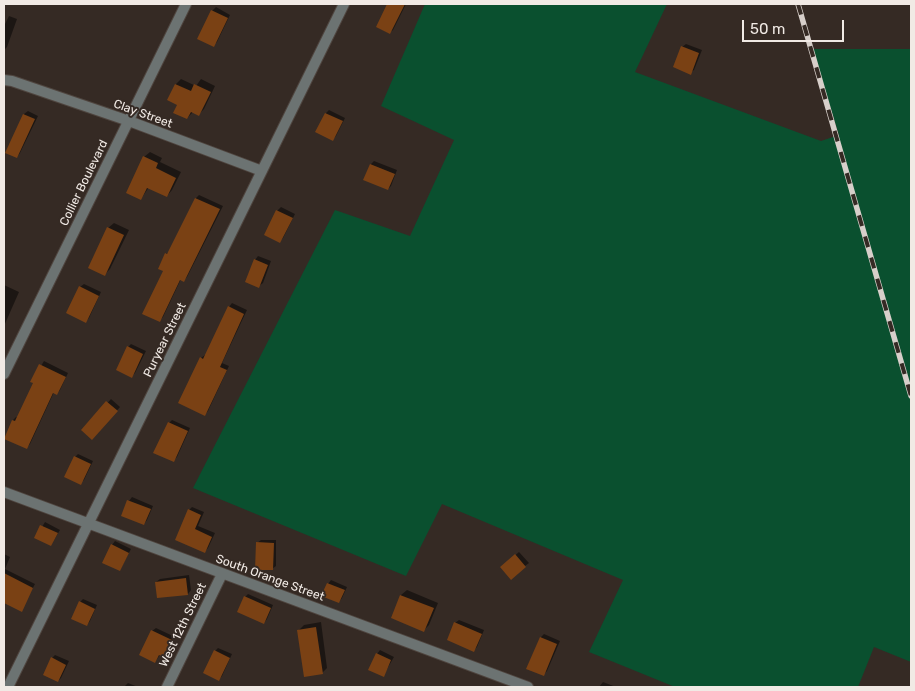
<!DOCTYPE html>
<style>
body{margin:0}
#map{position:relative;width:915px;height:691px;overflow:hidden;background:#352a24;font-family:Rubik,sans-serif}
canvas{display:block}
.frame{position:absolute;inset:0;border:5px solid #f1eae5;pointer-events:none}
.scale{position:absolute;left:742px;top:20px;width:102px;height:22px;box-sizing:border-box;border:2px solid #f1eae5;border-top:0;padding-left:6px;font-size:15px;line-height:18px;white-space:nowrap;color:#f1eae5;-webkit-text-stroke:4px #352a24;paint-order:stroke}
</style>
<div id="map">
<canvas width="915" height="691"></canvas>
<div class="frame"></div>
<div class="scale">50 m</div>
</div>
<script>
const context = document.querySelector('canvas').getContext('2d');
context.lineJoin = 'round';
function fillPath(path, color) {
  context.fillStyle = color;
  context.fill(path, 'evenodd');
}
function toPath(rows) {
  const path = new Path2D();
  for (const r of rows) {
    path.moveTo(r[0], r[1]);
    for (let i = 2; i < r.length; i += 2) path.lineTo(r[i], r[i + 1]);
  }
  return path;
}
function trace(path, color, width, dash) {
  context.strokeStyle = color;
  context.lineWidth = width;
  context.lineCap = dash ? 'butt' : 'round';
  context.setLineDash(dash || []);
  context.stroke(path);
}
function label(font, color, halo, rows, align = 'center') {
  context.font = font + ' Rubik,sans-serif';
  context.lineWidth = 4;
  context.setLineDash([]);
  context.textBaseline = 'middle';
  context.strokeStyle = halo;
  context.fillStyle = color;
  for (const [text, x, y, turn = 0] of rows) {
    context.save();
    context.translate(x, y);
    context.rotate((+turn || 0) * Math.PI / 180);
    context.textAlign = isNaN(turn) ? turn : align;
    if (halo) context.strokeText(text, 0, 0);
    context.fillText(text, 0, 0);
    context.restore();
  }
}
fillPath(toPath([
 [425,4,667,4,635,72,821,141,839,135,812,49,910,49,911,55,911,662,874,647,858,687,675,687,589,652,623,580,442,504,406,576,193,488,335,210,410,236,454,140,381,106]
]), '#0a502f');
fillPath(toPath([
 [389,4,406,4,393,30,389,33,377,27],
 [216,7,230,15,217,42,213,45,212,11],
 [9,16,17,19,7,47,4,50,4,26],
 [686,44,702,50,694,70,690,73,682,47],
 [181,79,196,86,201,79,215,86,204,109,198,115,193,112,187,118,179,104,169,100,176,84],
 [329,110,345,118,336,136,333,139,317,132,326,113],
 [28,111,38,116,20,153,17,157,7,152,24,114],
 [150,152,162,158,160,162,181,172,172,190,167,196,149,187,141,199,144,157],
 [374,161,397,170,391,186,388,189,365,180,371,164],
 [199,195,223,206,187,277,184,280,181,279,163,317,159,321,166,254,170,251,196,198],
 [281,207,295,214,283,238,280,241,266,235,277,211],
 [114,223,129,230,110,269,105,274,108,228],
 [258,256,271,261,263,283,259,286,255,260],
 [84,284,101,292,89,318,86,321,80,287],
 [4,285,19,292,4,326],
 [232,303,247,310,222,363,229,366,208,411,205,414,201,358,205,355,206,355,229,307],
 [131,344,146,351,135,373,131,377,128,347],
 [44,361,68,373,60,390,57,394,54,392,30,444,27,447,13,420,16,417,18,418,34,383,32,381],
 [111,399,120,407,96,435,83,430],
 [172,420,190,428,177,457,173,461,169,423],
 [78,454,93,461,84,480,80,483,75,457],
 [132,497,153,506,147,520,144,524,129,501],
 [192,507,204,512,198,526,215,533,208,548,205,551,176,539,189,510],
 [45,522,60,530,51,545,36,537],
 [261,540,276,540,276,566,272,569,257,543],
 [115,541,131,549,120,570,112,545],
 [519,552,529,563,525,566,505,564],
 [4,554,10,557,5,569,35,584,21,610,4,602,4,591,7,585,4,584],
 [189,575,191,590,188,594,156,582,160,579],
 [331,580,347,587,342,598,339,602,328,584],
 [407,590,438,603,429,625,424,630,392,618,401,595],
 [248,594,273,605,267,619,264,623,245,597],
 [83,599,97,605,90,621,87,625,80,602],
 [459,620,484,630,477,647,474,650,455,623],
 [321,622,327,668,322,673,299,630,304,625],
 [156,628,175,637,167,653,164,656,160,655,155,662,152,631],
 [544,634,560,641,547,671,543,675,541,637],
 [218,648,232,654,222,676,219,679,215,651],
 [380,650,394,657,383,676,377,654],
 [55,655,69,661,61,678,58,681,52,658],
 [603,682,616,687,599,687],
 [128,683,138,687,124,687]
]), '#0007');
fillPath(toPath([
 [387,4,405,4,390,34,376,27],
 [211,10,228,18,214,47,197,39],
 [681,46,699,53,691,75,673,67],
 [175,84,191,91,194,84,211,92,199,116,191,112,187,119,173,113,177,105,167,100],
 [325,113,343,121,333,141,315,132],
 [23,114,35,119,17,158,5,153],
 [143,156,158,163,156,168,176,178,167,197,147,188,141,200,126,193],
 [370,164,395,174,388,190,363,180],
 [195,198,220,209,184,282,180,280,160,322,142,314,163,271,158,269,165,253,167,254],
 [276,210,293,218,280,243,264,235],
 [107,227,124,235,105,276,88,268],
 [254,259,268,265,259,288,245,282],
 [79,286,99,296,86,323,66,313],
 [228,306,244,314,220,367,227,370,205,416,178,403,200,357,203,359],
 [127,346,143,354,132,378,116,370],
 [39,364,66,377,57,395,53,393,27,449,4,439,12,420,15,421,33,383,30,382],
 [106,401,118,411,92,440,81,430],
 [168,422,188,431,174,462,153,453],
 [74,456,91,464,81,485,64,477],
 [127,500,151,509,144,525,121,516],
 [188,509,201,515,195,529,212,537,205,553,175,540],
 [40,525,58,533,51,546,34,538],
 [256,542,274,543,273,570,255,570],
 [111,544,129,553,120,571,102,563],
 [515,554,526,567,511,580,500,567],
 [4,573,33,588,22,612,4,603],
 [186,578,188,595,157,598,155,582],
 [327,583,345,590,339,603,321,596],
 [400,595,434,608,424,632,391,618],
 [244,596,271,608,264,624,237,612],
 [79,601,95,609,87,626,71,619],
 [454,622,482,634,474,652,447,640],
 [316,627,323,674,304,677,297,630],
 [151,630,172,640,164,658,159,655,155,663,139,655],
 [540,637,557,644,544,676,526,669],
 [214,650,230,658,219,681,203,673],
 [376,653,391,660,384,677,368,670],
 [51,657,66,665,58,682,43,675]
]), '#7a4114');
const minor = toPath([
 [4,80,12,81,129,121,262,171],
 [4,374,186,4],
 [4,492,528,687],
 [8,687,344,4],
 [167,687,222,574]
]);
trace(minor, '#4f453f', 12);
trace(minor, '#6c7372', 10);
const rail = toPath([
 [798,4,911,396]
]);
trace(rail, '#d7cfca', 5.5);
trace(rail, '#352a24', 4, [11]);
label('12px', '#f1eae5', '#352a24', [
 ["Clay Street",143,114,20],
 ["Collier Boulevard",84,183,-64],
 ["Puryear Street",165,340,-64],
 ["South Orange Street",270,578,20],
 ["West 12th Street",183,625,-64]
]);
</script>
